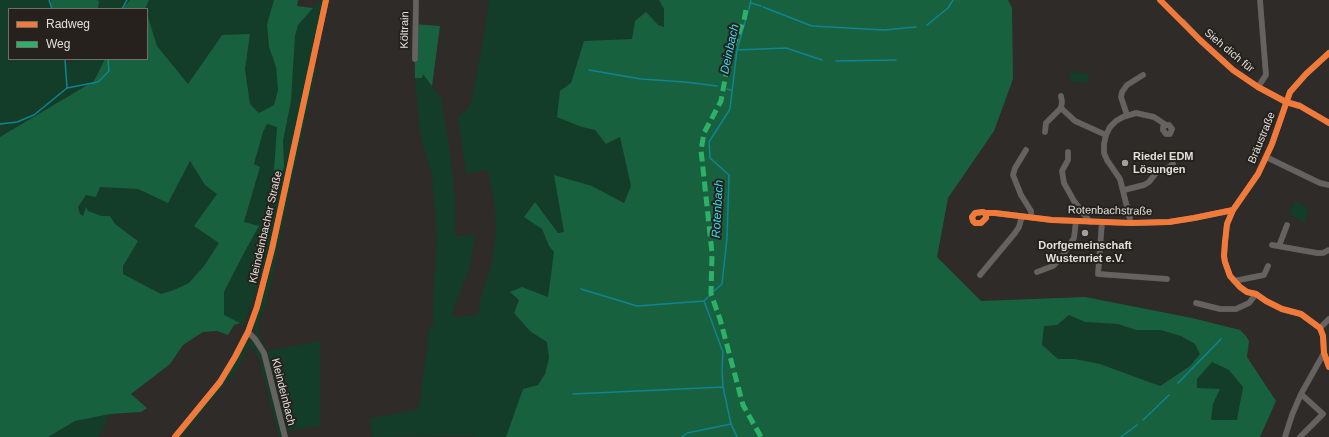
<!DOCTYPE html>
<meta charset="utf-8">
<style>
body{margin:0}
#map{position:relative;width:1329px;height:437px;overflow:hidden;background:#2e2b28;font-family:Arial,sans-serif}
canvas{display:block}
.legend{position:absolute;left:8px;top:8px;width:140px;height:52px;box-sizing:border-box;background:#26211d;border:1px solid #716d69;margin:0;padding:5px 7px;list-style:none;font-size:12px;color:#e2dfdb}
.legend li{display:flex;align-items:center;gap:8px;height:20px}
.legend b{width:20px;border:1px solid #716d69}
</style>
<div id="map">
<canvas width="1329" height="437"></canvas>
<ul class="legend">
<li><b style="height:5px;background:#f17a3a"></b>Radweg</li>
<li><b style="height:5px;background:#2db169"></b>Weg</li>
</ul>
</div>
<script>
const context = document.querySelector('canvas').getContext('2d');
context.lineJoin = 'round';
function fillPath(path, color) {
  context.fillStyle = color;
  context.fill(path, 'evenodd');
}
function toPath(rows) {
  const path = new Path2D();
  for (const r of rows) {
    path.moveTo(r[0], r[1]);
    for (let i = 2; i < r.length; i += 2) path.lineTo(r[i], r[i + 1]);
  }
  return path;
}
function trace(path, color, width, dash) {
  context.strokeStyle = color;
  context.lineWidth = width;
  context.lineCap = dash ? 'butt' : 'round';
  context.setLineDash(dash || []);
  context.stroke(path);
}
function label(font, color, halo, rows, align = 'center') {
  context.font = font + ' Arial,sans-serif';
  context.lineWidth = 4;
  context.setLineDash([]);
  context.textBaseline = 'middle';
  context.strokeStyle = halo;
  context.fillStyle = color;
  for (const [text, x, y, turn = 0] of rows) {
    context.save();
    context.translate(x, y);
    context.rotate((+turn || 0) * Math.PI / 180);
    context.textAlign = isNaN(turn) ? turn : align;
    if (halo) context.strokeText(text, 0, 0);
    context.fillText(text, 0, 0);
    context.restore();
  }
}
fillPath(toPath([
 [0,0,51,0,51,9,9,9,9,59,63,59,64,61,72,63,73,59,105,59,94,81,0,137],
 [97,0,130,0,122,9,98,9,99,1],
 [149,0,274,0,267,24,269,47,276,67,278,90,274,105,259,113,250,104,245,69,250,34,222,35,188,84,157,46,147,14,147,9,145,8],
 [320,0,324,0,263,275,260,275,253,302,243,326,224,315,224,292,244,253,259,226,244,223,260,167,254,165,263,132,267,124,277,127,274,170,284,166,283,141,291,101,295,36,298,25],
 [489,0,659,0,664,9,665,27,635,21,632,39,584,41,571,83,582,127,595,130,606,144,620,137,631,186,624,203,592,186,555,176,564,232,558,233,535,202,524,216,542,229,549,246,554,252,548,297,522,287,519,299,531,332,547,342,549,358,545,374,538,385,523,389,506,437,474,437,473,436,372,437,370,418,411,411,419,407,427,349,429,327,432,326,433,323,433,304,437,236,435,210,432,176,420,133,415,78,422,78,423,74,441,98,451,159,455,197,455,236,475,235,470,268,453,309,453,317,478,315,480,301,493,258,496,226,494,201,488,170,466,174,458,117,468,109,472,99,485,29],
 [314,69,317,69,289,196,275,266,265,307,257,327,265,348,264,349,253,327,263,297,271,268],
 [1071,72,1089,74,1088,83,1069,81],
 [190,161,205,185,217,193,219,243,204,266,189,283,174,290,161,294,123,274,123,266,138,240,115,224,110,216,102,216,88,211,86,208,83,216,80,214,78,207,86,195,100,187,138,189,152,195],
 [1295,201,1308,208,1305,223,1289,214],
 [1069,315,1085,322,1118,324,1136,330,1161,330,1181,336,1195,344,1200,354,1190,366,1160,386,1100,364,1075,359,1058,359,1042,345,1044,326,1057,325],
 [250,340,254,341,257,345,263,357,284,437,279,437,260,361,254,349,250,346,235,372,181,437,177,437,210,399,224,380,245,342],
 [320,341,320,426,285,431,267,351],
 [1212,362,1229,370,1243,387,1237,420,1211,420,1213,404,1219,389,1197,389,1197,379],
 [110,414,101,434,97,437,48,437,75,421]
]), '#143d29');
fillPath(toPath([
 [51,0,97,0,99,1,98,9,51,9],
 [130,0,149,0,145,9,122,9],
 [274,0,298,0,297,6,313,8,298,25,295,36,291,101,283,141,284,166,277,191,274,170,277,127,267,124,263,132,254,164,260,167,244,222,259,226,244,253,224,292,224,315,240,323,234,325,228,335,217,331,203,332,183,345,170,364,131,394,147,408,141,412,110,414,75,421,48,437,0,437,0,137,94,81,105,59,147,59,147,14,157,46,188,84,222,35,250,34,245,69,250,104,259,113,274,105,278,90,276,67,269,47,267,24],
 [190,161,205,185,217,194,194,226,219,243,204,266,189,283,174,290,161,294,123,274,123,266,138,241,115,224,110,216,102,216,88,211,86,207,83,216,80,214,78,207,86,195,96,197,100,187,138,189,168,203],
 [659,0,1008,0,1012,8,1013,79,994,131,948,198,937,257,981,301,1085,297,1192,318,1240,330,1246,336,1249,341,1247,357,1276,401,1260,437,506,437,523,389,538,385,545,374,549,358,547,342,531,332,514,313,519,300,510,292,522,287,548,297,554,252,549,246,542,229,524,217,535,202,558,233,564,232,554,175,592,186,624,203,631,186,620,137,606,144,595,130,582,127,557,117,560,91,571,83,584,41,632,39,635,21,646,12,658,25,664,27,664,9],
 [1069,315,1085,322,1118,324,1136,330,1161,330,1181,336,1195,344,1200,354,1190,366,1160,386,1100,364,1075,359,1058,359,1042,345,1044,326,1057,325],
 [1212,362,1229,370,1243,387,1237,420,1211,420,1213,404,1220,389,1197,388,1197,379],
 [414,24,440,26,432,86,423,74,422,78,415,78]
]), '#18613f');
trace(toPath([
 [49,0,52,9],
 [751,3,761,6],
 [763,7,812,26,884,30,916,27],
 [122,9,127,0],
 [749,9,751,0],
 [927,25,948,8,953,0],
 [737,50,786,48,822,60],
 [65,59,67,88],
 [836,61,896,60],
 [589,70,641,79,685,82,717,86],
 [727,89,731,90],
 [0,124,17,122,34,115,67,88,98,82,109,71,108,59],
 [581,289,637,306,704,301],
 [714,291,722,284,727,238,729,175,710,158,709,142,730,109,737,50,748,11],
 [708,297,704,301,723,352,722,369,723,387,731,424,737,437],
 [1178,383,1221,339],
 [573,394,723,387],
 [1143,420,1169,395],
 [682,437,687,433,731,424],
 [1121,437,1137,425]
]), '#0d8592', 1.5);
const minor = toPath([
 [1183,22,1200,40,1233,70,1258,87,1286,102,1300,106,1329,123],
 [1329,53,1306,74,1290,92,1272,144,1266,157,1258,174,1233,210,1227,224,1225,242,1224,256,1225,262,1230,276,1240,287,1247,292,1256,294,1266,301,1282,309,1301,314,1320,328,1323,336,1324,353,1329,367],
 [415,59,416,0],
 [1258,87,1266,75,1260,0],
 [1061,108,1075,121,1106,135],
 [1127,115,1121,97,1122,92,1127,85,1143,75],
 [1045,132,1046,123,1061,108,1062,102,1061,96],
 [1026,150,1015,168,1013,175,1021,195,1031,211,1031,217],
 [1068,152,1068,160,1062,171,1064,183,1074,201,1090,222],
 [1266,157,1320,183,1329,185],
 [1124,190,1144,185,1149,182,1156,173,1168,168,1173,164],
 [986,213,986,218,981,223,975,223,973,221,972,217,975,213,983,212,986,213,995,213,1052,220,1131,223,1169,222,1194,218,1233,210],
 [1102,222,1098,274,1167,279],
 [1131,223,1120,179,1107,160,1104,153,1104,144,1106,135,1110,127,1116,121,1123,117,1136,113,1154,117,1166,125,1169,125,1172,129,1170,134,1166,134,1163,130,1163,127,1166,125],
 [1272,245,1317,253,1323,253,1329,250],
 [1279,246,1287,225],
 [1037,272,1053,266,1061,258,1074,238,1076,221],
 [980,275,1015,233,1019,227,1022,216],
 [1234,281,1264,275,1268,266],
 [1196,303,1220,309,1236,309,1249,303,1256,294],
 [1320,328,1329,319],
 [248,332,255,339,264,353,285,437],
 [175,437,220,382,235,357,248,332,257,307,272,249,326,0],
 [1285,437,1292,415,1301,394,1324,353],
 [1300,437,1323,414,1301,394]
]);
trace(minor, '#4b4846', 6);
trace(minor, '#656260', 5.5);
trace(toPath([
 [746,10,744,20,729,57,721,101,704,133,701,150,712,253,711,294,720,319,743,405,761,437]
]), '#2db169', 5, [10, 5]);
trace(toPath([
 [1160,0,1200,40,1233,70,1258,87,1286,102,1300,106,1329,123],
 [1329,53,1306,74,1290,92,1272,144,1266,157,1258,174,1233,210,1227,224,1225,242,1224,256,1225,262,1230,276,1240,287,1247,292,1256,294,1266,301,1282,309,1301,314,1320,328,1323,336,1324,353,1329,367],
 [986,213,986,218,981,223,975,223,973,221,972,217,975,213,983,212,986,213,995,213,1052,220,1131,223,1169,222,1194,218,1233,210],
 [175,437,220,382,235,357,248,332,257,307,272,249,326,0]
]), '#f17a3a', 6);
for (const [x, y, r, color] of [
 [1125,163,4,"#a3a09c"],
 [1085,233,4,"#a3a09c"]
]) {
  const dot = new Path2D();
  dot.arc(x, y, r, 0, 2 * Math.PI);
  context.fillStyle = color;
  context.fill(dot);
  trace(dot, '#26211d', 1.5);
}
label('11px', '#e2dfdb', '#26211d', [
 ["Költrain",405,30,-89],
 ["Sieh dich für",1229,51,40],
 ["Bräustraße",1262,138,-68],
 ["Rotenbachstraße",1110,211,1],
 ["Kleindeinbacher Straße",266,227,-77],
 ["Kleindeinbach",283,392,76]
]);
label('bold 11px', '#e2dfdb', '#26211d', [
 ["Riedel EDM",1133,157],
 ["Lösungen",1133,170],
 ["Dorfgemeinschaft",1085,246,"center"],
 ["Wustenriet e.V.",1085,259,"center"]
], 'left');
label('italic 12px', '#38dbee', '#26211d', [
 ["Deinbach",730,49,-78],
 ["Rotenbach",718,209,-87]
]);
</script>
